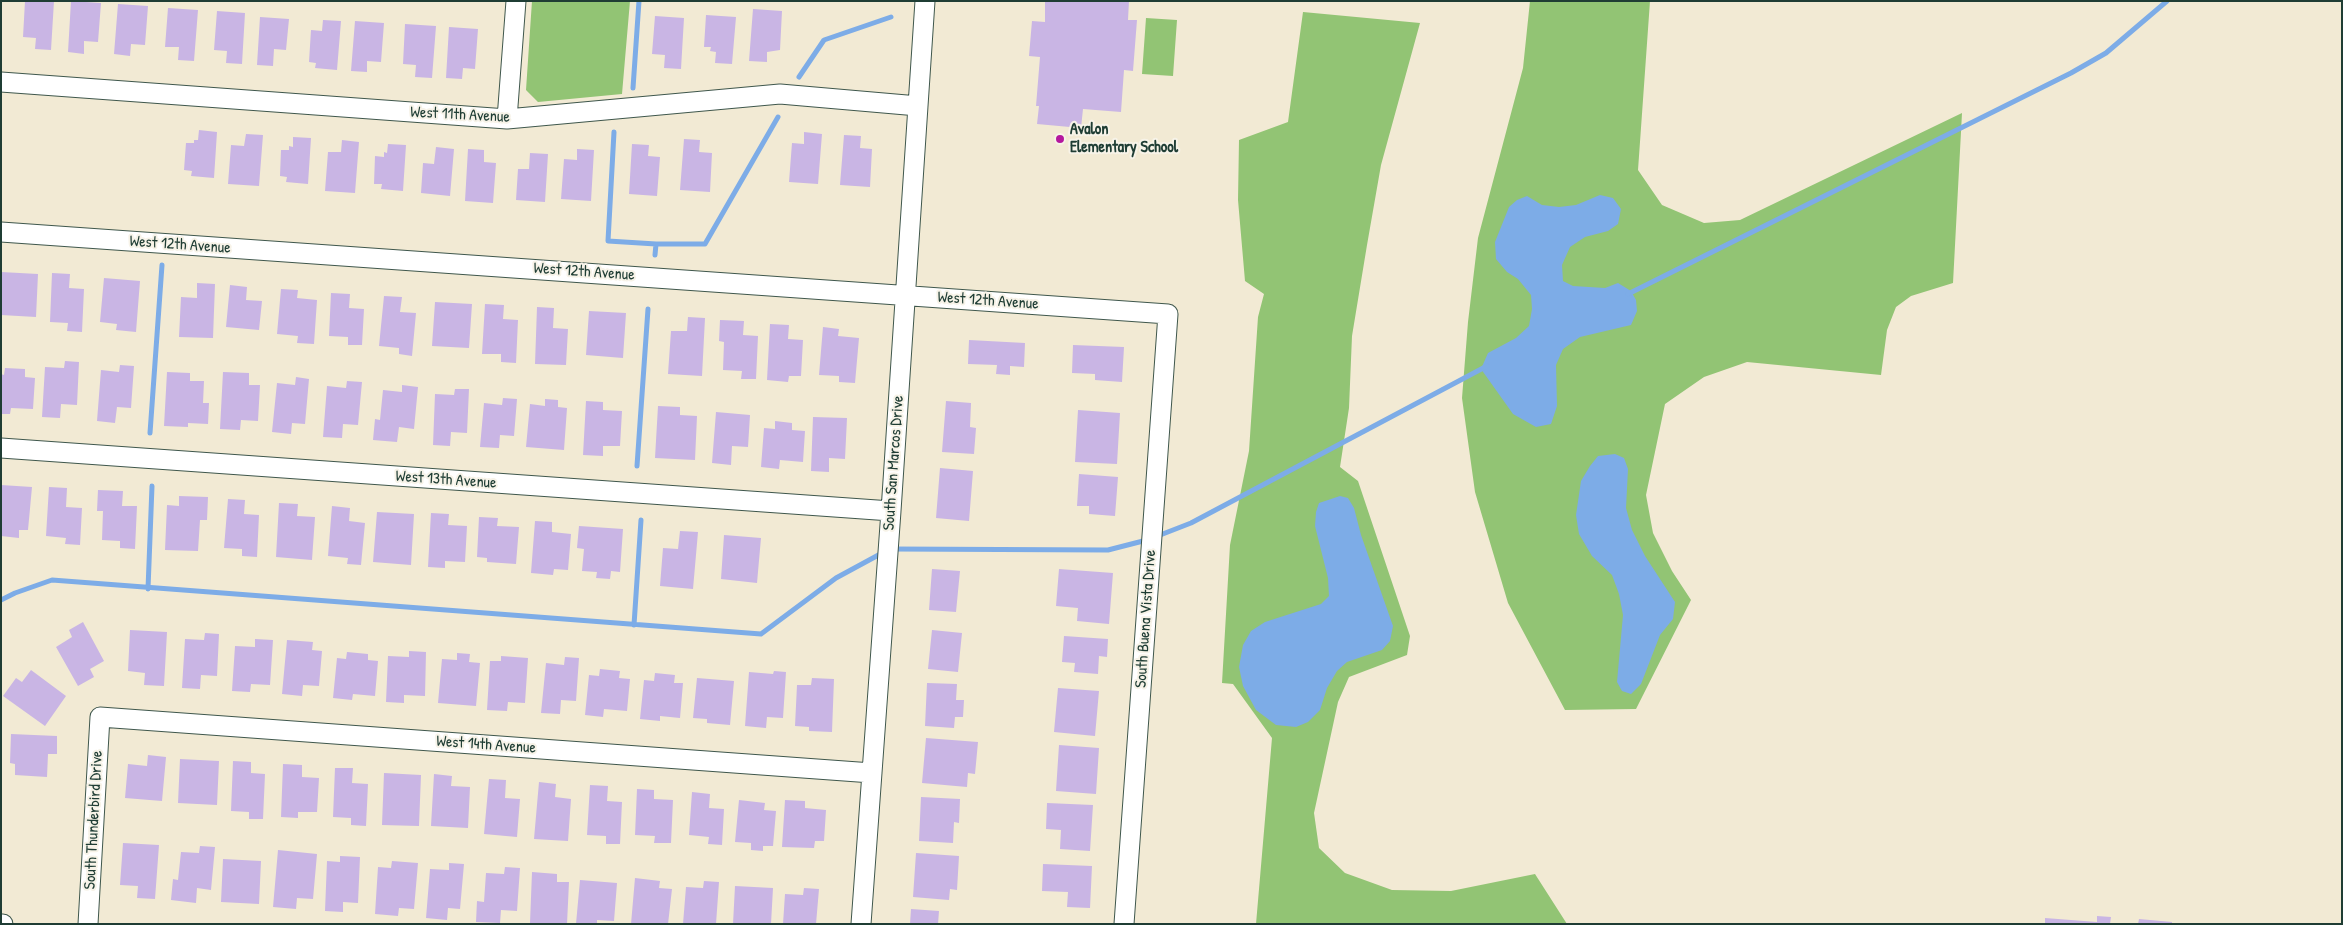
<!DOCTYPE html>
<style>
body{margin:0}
#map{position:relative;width:2343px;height:925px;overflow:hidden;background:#f2ead4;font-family:"Patrick Hand",sans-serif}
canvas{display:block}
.frame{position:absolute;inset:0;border:2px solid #1f3d34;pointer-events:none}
</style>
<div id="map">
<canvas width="2343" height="925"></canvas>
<div class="frame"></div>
</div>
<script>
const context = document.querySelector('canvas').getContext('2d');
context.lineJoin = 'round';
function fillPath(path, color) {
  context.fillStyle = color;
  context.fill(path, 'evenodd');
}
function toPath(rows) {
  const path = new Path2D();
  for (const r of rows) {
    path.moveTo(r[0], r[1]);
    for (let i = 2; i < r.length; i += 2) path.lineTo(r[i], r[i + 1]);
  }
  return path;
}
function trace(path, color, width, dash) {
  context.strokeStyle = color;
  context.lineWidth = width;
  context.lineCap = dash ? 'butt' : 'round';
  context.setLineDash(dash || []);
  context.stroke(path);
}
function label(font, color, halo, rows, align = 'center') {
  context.font = font + ' "Patrick Hand",sans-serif';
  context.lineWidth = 4;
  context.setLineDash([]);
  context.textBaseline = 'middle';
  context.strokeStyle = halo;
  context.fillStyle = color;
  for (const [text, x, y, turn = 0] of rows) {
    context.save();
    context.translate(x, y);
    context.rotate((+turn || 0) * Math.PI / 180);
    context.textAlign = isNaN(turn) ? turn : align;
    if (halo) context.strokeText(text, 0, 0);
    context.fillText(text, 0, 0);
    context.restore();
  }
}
fillPath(toPath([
 [532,1,630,1,622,94,538,102,526,90],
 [1530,1,1650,1,1638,170,1662,205,1704,223,1740,220,1962,113,1953,283,1911,296,1896,307,1887,330,1881,375,1747,362,1704,377,1665,404,1646,495,1653,533,1672,571,1691,600,1636,709,1565,710,1508,603,1475,492,1462,398,1468,322,1478,238,1523,68],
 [1303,12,1420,23,1381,165,1367,245,1352,336,1349,408,1340,467,1358,481,1410,636,1407,655,1349,677,1338,702,1314,813,1319,848,1345,873,1392,890,1451,891,1535,874,1567,924,1256,924,1272,738,1233,684,1222,683,1230,545,1249,451,1258,317,1264,294,1245,281,1238,200,1239,140,1288,122],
 [1146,18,1177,20,1173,76,1142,74]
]), '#92c474');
fillPath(toPath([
 [1600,195,1613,198,1621,209,1618,224,1608,231,1585,237,1570,247,1562,265,1563,281,1573,286,1605,288,1618,283,1631,291,1636,300,1637,311,1631,325,1580,337,1563,349,1556,365,1557,406,1551,424,1536,427,1513,414,1481,369,1488,353,1516,338,1529,326,1532,309,1531,295,1518,279,1507,272,1496,259,1495,242,1509,207,1517,200,1527,196,1542,205,1559,207,1576,205],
 [1615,454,1624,458,1628,469,1626,508,1632,530,1645,556,1675,602,1673,619,1660,635,1641,684,1631,694,1622,691,1617,682,1623,615,1619,594,1612,575,1592,556,1579,534,1576,515,1581,481,1590,466,1598,456],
 [1340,496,1348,498,1354,508,1361,535,1393,626,1390,641,1382,650,1347,662,1337,671,1327,688,1320,710,1308,722,1296,727,1276,725,1256,710,1243,686,1239,667,1243,645,1251,631,1265,622,1321,604,1329,596,1328,578,1315,526,1316,512,1319,503]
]), '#7dace7');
trace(toPath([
 [799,77,824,40,891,17],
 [633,88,639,1],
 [614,132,608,241,656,244,705,244,778,117],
 [655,255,656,244],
 [1628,294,2071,73,2106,53,2167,1],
 [150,433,162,265],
 [637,466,648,309],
 [1155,537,1191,523,1487,366],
 [892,549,1108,550,1147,540],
 [148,589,152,486],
 [1,600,15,593,52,580,761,634,836,578,884,552],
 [634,625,641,520]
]), '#7dace7', 5);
fillPath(toPath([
 [25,1,54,1,51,50,35,49,36,38,23,37],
 [71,1,101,3,98,42,84,41,84,54,68,52],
 [1045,1,1129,1,1128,20,1137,20,1133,71,1124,70,1121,112,1083,109,1081,128,1037,124,1039,106,1036,106,1040,57,1029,56,1032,21,1045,22],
 [118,4,148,6,145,45,131,44,130,56,114,54],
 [168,8,198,10,194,61,178,60,179,47,165,47],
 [753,9,782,11,780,50,767,52,767,62,749,61],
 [217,11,245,13,242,64,226,63,227,51,214,50],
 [706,15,736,17,732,64,715,63,716,52,710,51,711,47,704,47],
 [655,16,684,18,681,69,664,68,665,55,652,54],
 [260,17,289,19,286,50,274,49,273,66,257,65],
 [323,20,341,21,337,70,315,68,316,63,309,62,311,30,322,31],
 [355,21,384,23,381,62,367,61,367,72,351,71],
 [405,24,436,26,432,78,415,77,416,65,403,64],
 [449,27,478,29,475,69,463,68,462,79,446,78],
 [199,130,217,132,214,178,191,176,192,171,184,170,186,143,194,143,194,140,198,140],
 [804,132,822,134,818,184,789,182,792,143,804,144],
 [246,134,263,135,259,186,228,184,231,145,244,146],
 [844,135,861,136,860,148,872,149,870,187,840,185],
 [293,137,311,138,308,184,286,182,287,177,280,176,281,150,289,150,289,146,293,147],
 [684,139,700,140,699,152,712,153,710,192,680,190],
 [342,140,359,142,355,193,325,191,328,152,341,152],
 [388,144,406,145,403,191,381,189,382,184,374,184,375,156,384,157,384,152,387,153],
 [632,144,649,145,648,156,660,157,657,196,629,194],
 [436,147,454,149,450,196,421,193,423,163,434,164],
 [468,149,484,150,484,162,496,163,493,203,465,201],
 [577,149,594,150,591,201,561,199,564,159,577,160],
 [530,153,548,154,545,202,516,200,518,169,529,169],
 [1,272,38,274,36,317,1,315],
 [52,273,70,274,69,288,84,289,82,332,67,331,68,323,50,322],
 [104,278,140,281,136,332,116,330,117,324,100,322],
 [197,283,215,284,213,338,179,337,181,297,197,298],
 [230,285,247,287,246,300,262,301,259,330,226,327],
 [281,289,298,290,297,298,317,300,314,344,297,343,298,336,277,334],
 [331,293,350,294,349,308,364,309,362,345,348,345,348,337,329,336],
 [384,296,402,297,400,312,416,313,412,356,399,354,399,348,379,346],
 [435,302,472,304,469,348,432,346],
 [485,304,504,305,503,319,518,320,516,363,501,362,501,354,482,354],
 [537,307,554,308,553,328,568,329,566,365,535,364],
 [589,311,626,313,623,358,586,355],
 [688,317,705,318,702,376,668,374,671,331,687,331],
 [720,320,744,321,743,335,758,336,756,379,741,379,742,371,723,370,724,342,719,341],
 [770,324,789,325,788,339,803,340,801,376,789,376,788,382,767,380],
 [823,327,839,329,838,336,859,338,855,383,839,382,839,376,819,375],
 [969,340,1025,343,1024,367,1010,366,1010,375,996,374,997,365,968,364],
 [1073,345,1124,347,1122,382,1095,380,1095,374,1072,373],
 [65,361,79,362,77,405,61,404,60,418,42,417,45,367,64,368],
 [120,365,134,366,131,408,117,407,115,423,97,421,101,370,119,372],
 [5,368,25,369,25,377,35,378,33,409,11,408,10,414,1,414,1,374,4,375],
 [167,372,190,373,190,381,204,381,203,403,209,403,208,424,188,423,188,427,164,426],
 [223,372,249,373,249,385,260,385,258,421,241,420,240,430,220,429],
 [296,377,309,379,305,424,292,423,291,434,272,432,277,383,295,385],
 [347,381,362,382,358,425,343,424,342,438,323,437,327,386,346,388],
 [402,385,418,387,414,429,399,427,397,442,373,440,375,419,380,420,383,390,402,392],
 [455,389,469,389,467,433,451,432,450,446,433,445,435,394,454,395],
 [503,398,517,399,514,436,500,435,499,448,480,447,484,403,502,405],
 [545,399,558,400,558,407,567,408,564,450,526,447,530,404,545,406],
 [586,401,603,402,603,410,622,411,620,446,603,446,603,456,583,455],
 [946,401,971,403,970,427,976,428,974,454,942,452],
 [658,406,680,407,680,415,697,416,695,460,655,458],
 [1078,410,1120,413,1117,464,1075,462],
 [716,412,750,415,748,447,732,446,731,465,712,463],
 [813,417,847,418,845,459,829,458,829,472,811,471],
 [775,421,792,423,792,430,805,431,803,462,780,460,779,469,761,467,764,428,775,429],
 [940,468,973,471,969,521,936,518],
 [1079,474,1118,477,1115,516,1089,514,1089,506,1077,506],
 [1,485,32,487,28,530,19,530,19,538,1,536],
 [49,487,67,488,66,507,82,508,80,545,65,544,66,538,46,536],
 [98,490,123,491,122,506,137,506,135,549,120,548,120,541,102,540,103,511,97,511],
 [179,496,208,497,207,520,200,520,198,551,165,550,167,505,179,506],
 [228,499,245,500,244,514,259,515,257,557,242,556,242,549,224,548],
 [279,503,298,504,297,516,315,517,312,560,276,557],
 [332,506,350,508,349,521,365,523,361,565,347,564,348,558,328,556],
 [377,512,414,514,411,565,373,562],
 [431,513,449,514,448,525,467,526,465,562,445,561,445,568,428,567],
 [479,517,498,518,497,526,519,527,516,564,487,562,487,558,477,557],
 [535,521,552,522,552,532,571,534,568,570,554,569,553,575,531,573],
 [579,526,623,529,620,572,611,571,610,579,596,578,597,572,582,571,584,549,577,548],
 [680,531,698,532,693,589,660,586,663,548,678,549],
 [724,535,761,538,757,583,721,579],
 [932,569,960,571,956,612,929,610],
 [1059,569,1113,573,1109,624,1077,621,1078,608,1056,606],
 [83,622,104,661,90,669,94,677,78,686,56,647,72,637,69,630],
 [130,630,167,632,164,686,144,685,145,673,128,671],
 [932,630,962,633,958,672,928,669],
 [205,633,219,634,217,676,201,675,200,689,182,688,185,639,204,640],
 [1064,636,1108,639,1107,657,1099,656,1098,674,1074,672,1075,663,1062,662],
 [255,639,273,640,270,685,251,684,250,692,232,691,235,646,255,647],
 [287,640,313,642,312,650,322,651,319,686,303,685,302,696,282,694],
 [409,651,426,652,425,696,404,695,404,703,386,702,388,656,409,657],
 [347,652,368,654,368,660,378,661,375,696,353,694,352,700,333,698,337,658,346,659],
 [457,653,470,654,469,662,480,663,476,706,438,703,442,659,457,660],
 [501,656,528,658,525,703,508,702,507,711,487,710,490,661,501,661],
 [565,657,579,658,576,701,561,700,560,714,541,713,546,663,564,665],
 [600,669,620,671,619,678,630,679,627,711,604,709,603,717,585,715,589,675,599,676],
 [31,670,66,696,45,726,3,696,16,678,22,682],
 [774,671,786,672,783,718,767,717,766,728,745,726,749,672,773,674],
 [655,673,675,675,674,683,683,683,680,718,660,716,660,721,640,719,644,680,654,681],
 [697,678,734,681,730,725,707,723,707,719,693,718],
 [812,678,834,679,832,732,809,731,809,727,795,726,797,685,811,685],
 [927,683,957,684,956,700,964,700,963,717,955,717,954,728,925,726],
 [1058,688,1099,691,1095,736,1054,732],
 [11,734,57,736,57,754,48,754,47,777,15,775,15,764,10,763],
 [926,738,978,742,975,774,968,773,967,787,922,783],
 [1059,745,1099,748,1096,794,1056,791],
 [148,755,166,757,162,801,125,798,128,764,147,766],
 [180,759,219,761,217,805,178,803],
 [233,761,251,762,251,773,265,774,263,819,249,819,249,812,231,811],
 [283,764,302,765,302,777,319,778,317,812,298,812,298,818,281,817],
 [335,768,353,768,352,783,368,784,366,826,351,825,351,818,333,817],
 [384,773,421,775,419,826,382,825],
 [434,774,452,776,451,786,470,787,468,828,431,826],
 [489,779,506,780,505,798,520,799,517,837,484,834],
 [539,782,556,784,555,797,571,799,568,841,534,839],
 [590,785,608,786,607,801,622,802,620,844,606,844,606,836,587,835],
 [637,789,654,790,654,799,673,800,671,843,654,843,655,836,635,835],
 [692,792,710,794,709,808,724,809,722,845,708,844,709,837,689,835],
 [921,797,960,799,959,823,954,822,953,843,919,841],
 [739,800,765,803,764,810,776,811,773,846,763,846,763,851,751,850,751,843,735,842],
 [785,800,805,801,805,808,826,810,824,841,815,841,814,848,782,847],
 [1047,803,1093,805,1090,851,1060,849,1061,830,1046,829],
 [123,843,159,845,155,899,137,898,138,886,120,885],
 [200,846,215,847,211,890,197,888,196,903,171,900,173,879,178,880,181,852,199,853],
 [278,850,317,854,313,899,297,898,296,909,273,907],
 [916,853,959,856,957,890,950,889,949,900,913,897],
 [340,856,360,857,358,903,343,902,343,912,325,911,327,861,340,862],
 [223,859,261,861,259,904,221,902],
 [392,861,418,863,414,909,399,908,398,916,375,914,378,867,391,868],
 [449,863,464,864,460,909,448,908,447,920,426,918,430,869,449,870],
 [1043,864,1092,866,1090,908,1067,907,1068,892,1042,891],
 [505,867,520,868,517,911,501,910,500,923,476,922,477,901,484,902,486,873,504,874],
 [532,872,557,874,557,882,569,882,567,924,530,923],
 [635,878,660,881,659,888,672,889,668,924,631,924],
 [580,880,617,883,614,921,597,920,597,924,576,924],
 [704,881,719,882,716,924,683,924,686,887,703,888],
 [735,886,773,888,771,924,733,924],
 [804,888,819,889,816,924,783,924,785,894,803,895],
 [911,909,939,911,938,924,910,924],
 [2097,916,2111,917,2110,924,2045,924,2045,918,2097,922],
 [2139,919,2172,922,2172,924,2138,924]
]), '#c9b5e4');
const minor = toPath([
 [1,82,507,119,780,94,918,106],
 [507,119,516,1],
 [1,232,1168,314,1124,924],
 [1,448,891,511],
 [1,924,3,924],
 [88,924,100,717,872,773],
 [861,924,891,511,925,1]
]);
trace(minor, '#3f574c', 21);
trace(minor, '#fff', 19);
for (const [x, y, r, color] of [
 [1060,139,5,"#b5179e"]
]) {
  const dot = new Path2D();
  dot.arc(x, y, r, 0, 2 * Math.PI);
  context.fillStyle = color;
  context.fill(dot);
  trace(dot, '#f7f3e8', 2);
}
label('16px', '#1f3d34', '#f7f3e8', [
 ["West 11th Avenue",460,115,3],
 ["West 12th Avenue",180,245,4],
 ["West 12th Avenue",584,272,4],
 ["West 12th Avenue",988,301,4],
 ["South San Marcos Drive",894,463,-86],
 ["West 13th Avenue",446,480,4],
 ["South Buena Vista Drive",1146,619,-86],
 ["West 14th Avenue",486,745,4],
 ["South Thunderbird Drive",94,820,-87]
]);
label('bold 16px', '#1f3d34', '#f7f3e8', [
 ["Avalon",1070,130],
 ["Elementary School",1070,148]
], 'left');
</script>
